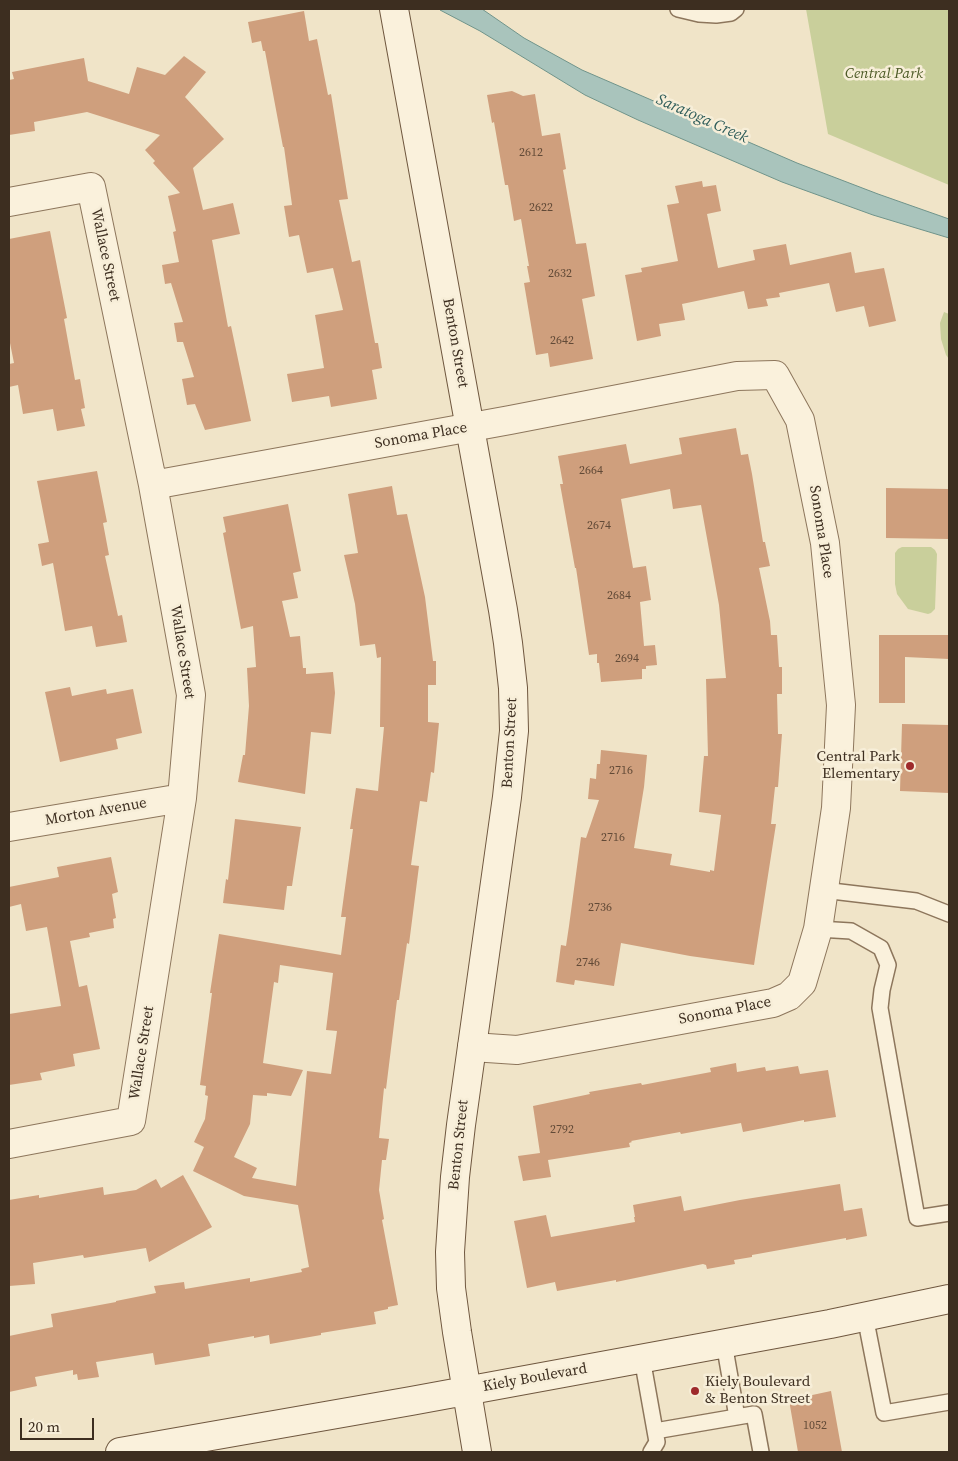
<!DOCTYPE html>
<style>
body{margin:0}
#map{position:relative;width:958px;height:1461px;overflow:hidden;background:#f0e4c8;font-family:"Source Serif 4",serif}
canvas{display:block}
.frame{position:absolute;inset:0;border:10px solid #3d2e20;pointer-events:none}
.scale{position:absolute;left:20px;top:1418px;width:74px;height:22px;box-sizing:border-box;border:2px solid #3d2e20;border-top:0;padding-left:6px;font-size:15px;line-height:18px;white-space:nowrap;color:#3d2e20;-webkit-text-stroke:4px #f7eed8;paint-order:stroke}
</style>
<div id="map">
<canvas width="958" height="1461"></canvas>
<div class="frame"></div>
<div class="scale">20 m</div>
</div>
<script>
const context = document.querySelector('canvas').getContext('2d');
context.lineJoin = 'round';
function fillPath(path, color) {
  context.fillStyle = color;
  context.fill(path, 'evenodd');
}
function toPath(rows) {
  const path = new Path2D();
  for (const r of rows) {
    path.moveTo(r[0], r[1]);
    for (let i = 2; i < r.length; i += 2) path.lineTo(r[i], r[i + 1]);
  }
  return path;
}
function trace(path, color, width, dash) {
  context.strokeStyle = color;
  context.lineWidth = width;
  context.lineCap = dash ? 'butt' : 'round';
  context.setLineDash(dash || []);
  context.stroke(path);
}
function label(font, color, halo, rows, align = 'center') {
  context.font = font + ' "Source Serif 4",serif';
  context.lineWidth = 5;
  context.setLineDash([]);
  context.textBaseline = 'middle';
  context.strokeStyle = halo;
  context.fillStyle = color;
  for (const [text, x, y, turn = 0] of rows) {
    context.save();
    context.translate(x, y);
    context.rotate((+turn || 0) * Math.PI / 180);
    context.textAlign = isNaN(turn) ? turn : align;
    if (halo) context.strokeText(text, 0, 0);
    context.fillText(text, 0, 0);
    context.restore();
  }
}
fillPath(toPath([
 [806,9,949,9,949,185,828,134],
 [944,312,949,314,949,359,946,355,941,339,940,323],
 [902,547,931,547,935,550,937,554,935,609,931,613,928,614,908,609,897,594,895,584,895,553,898,549]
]), '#c9cf9b');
const water = toPath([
 [439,9,482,9,524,38,582,70,797,163,878,194,949,219,949,238,873,215,782,182,638,120,585,95,480,31,440,10,439,9]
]);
fillPath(water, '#a9c4bc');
trace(water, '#6f938a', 1);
fillPath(toPath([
 [304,11,309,41,317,39,328,95,331,94,348,199,339,200,352,262,360,260,375,343,378,343,382,368,372,370,377,399,331,407,329,396,292,402,287,374,324,368,315,315,343,310,333,268,307,273,299,235,289,237,284,206,292,205,284,147,283,147,265,51,263,51,261,41,252,43,248,22],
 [184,56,206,72,185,97,224,139,193,168,203,210,233,203,240,234,212,240,228,327,231,326,251,421,205,430,195,404,187,405,182,379,194,377,183,342,177,342,174,323,183,322,171,283,165,284,162,265,179,262,173,232,176,231,168,196,180,193,153,163,155,161,145,150,160,135,87,112,34,122,35,131,9,135,9,80,14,79,12,72,84,58,88,81,129,94,137,67,165,75],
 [512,91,523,96,535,94,542,136,560,133,566,169,563,170,576,244,586,243,595,296,582,299,593,359,550,367,548,353,536,355,524,283,530,282,527,266,529,266,521,219,514,221,508,185,505,185,494,122,492,123,487,95],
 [702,181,703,187,716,185,721,211,707,214,718,268,755,260,753,250,786,244,790,265,851,252,855,273,884,268,896,321,869,327,864,306,836,312,829,283,779,293,780,297,766,299,768,306,748,309,744,291,682,304,685,320,659,324,661,336,637,341,625,275,642,272,641,268,678,261,667,205,679,203,675,186],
 [50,231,67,318,64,319,75,380,80,379,85,408,81,409,85,426,57,431,53,409,23,414,18,385,9,387,9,364,14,363,9,338,9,239],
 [736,428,741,455,748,454,752,474,763,542,765,542,770,566,759,568,770,621,771,635,777,635,779,667,782,667,782,694,777,694,778,734,782,734,778,787,775,787,771,824,776,824,754,965,690,956,621,943,614,986,575,980,574,985,556,982,561,945,566,946,569,926,581,837,586,838,599,800,588,799,590,778,596,779,597,764,600,764,601,750,647,755,644,787,634,848,672,854,670,865,710,872,710,870,714,871,721,815,699,812,704,756,708,756,706,679,726,678,719,605,701,505,673,509,670,489,621,499,633,568,646,566,651,600,640,602,644,646,655,645,657,665,646,666,646,669,642,669,642,679,601,682,599,663,597,663,597,654,589,655,576,568,575,568,560,484,563,484,558,456,626,444,630,464,682,454,679,438],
 [97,471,107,522,103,523,109,555,105,556,118,616,122,615,127,642,96,647,92,626,65,631,53,563,42,566,38,544,49,542,37,481],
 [392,486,397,515,407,514,425,597,433,661,436,661,436,685,428,685,428,722,439,723,434,773,431,772,427,802,420,801,411,865,419,866,409,944,407,943,399,1000,397,1000,386,1089,384,1088,379,1138,389,1139,386,1160,382,1160,379,1190,384,1219,382,1220,398,1305,388,1307,388,1309,374,1312,376,1324,321,1333,321,1335,270,1344,269,1335,254,1338,254,1336,208,1344,210,1356,155,1365,153,1353,96,1362,99,1377,78,1380,77,1374,73,1375,73,1370,35,1377,37,1386,9,1392,9,1336,53,1327,51,1314,116,1302,116,1301,156,1293,154,1286,184,1282,185,1289,250,1278,250,1282,302,1272,301,1269,309,1267,298,1205,244,1196,193,1171,204,1147,194,1142,205,1119,208,1096,205,1095,206,1086,200,1085,212,993,210,993,219,934,341,955,346,917,341,917,353,829,350,829,356,788,378,791,384,727,380,727,381,657,377,658,375,644,360,646,355,604,344,555,358,553,348,494],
 [280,965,333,973,326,1030,337,1031,331,1074,307,1071,296,1186,252,1178,257,1168,234,1157,250,1124,253,1095,267,1096,267,1093,291,1096,303,1070,263,1063,274,982,278,983],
 [886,488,949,489,949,539,886,538],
 [288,504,301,571,293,573,298,598,282,601,290,637,300,636,303,668,306,668,306,674,333,672,335,693,331,734,311,732,305,794,238,782,243,755,245,755,249,706,247,668,256,667,253,626,241,629,223,533,226,532,223,517],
 [879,635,949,635,949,659,905,657,905,703,879,703],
 [70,687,72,696,106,689,107,694,133,689,142,733,116,739,118,749,60,762,45,692],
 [902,724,949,725,949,793,900,791],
 [235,819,301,827,292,886,287,886,284,910,223,903,226,879,228,880],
 [111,857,118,892,112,894,116,918,113,919,114,928,89,933,90,937,70,941,79,987,87,985,100,1049,73,1054,75,1066,40,1073,42,1080,9,1085,9,1014,61,1006,47,927,26,931,21,904,9,907,9,887,59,877,57,867],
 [736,1063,737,1072,765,1067,766,1071,798,1066,800,1074,828,1070,836,1117,804,1122,804,1120,743,1132,741,1123,681,1134,680,1132,631,1141,632,1142,629,1143,630,1147,548,1160,551,1177,523,1181,518,1156,540,1153,533,1106,590,1094,589,1092,641,1083,642,1085,711,1072,710,1068],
 [183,1175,212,1227,149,1262,146,1248,84,1258,83,1255,33,1263,35,1284,9,1286,9,1200,39,1195,39,1198,103,1187,104,1195,136,1190,156,1179,161,1188],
 [840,1184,844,1211,862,1208,867,1236,846,1240,846,1238,752,1255,752,1257,734,1260,735,1264,707,1269,706,1265,703,1264,616,1282,616,1280,557,1291,555,1282,527,1288,514,1221,546,1215,551,1237,635,1222,634,1217,635,1217,633,1205,681,1196,684,1211,740,1200],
 [831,1391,842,1452,798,1452,789,1400]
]), '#cf9f7d');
const service = toPath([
 [678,9,699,14,716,15,731,13,736,9],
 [823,890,916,901,949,914],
 [818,929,851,931,881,948,888,965,882,990,880,1008,917,1218,949,1213],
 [865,1316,884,1413,949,1402],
 [724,1343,737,1417],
 [642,1358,657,1442,651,1452],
 [655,1431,754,1414,761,1452]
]);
const minor = toPath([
 [9,202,91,187,153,485,191,695,182,798,131,1121,9,1144],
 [153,485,510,420,737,376,775,375,800,420,825,543,841,705,836,808,818,929,802,983,789,996,773,1003,517,1050,472,1047],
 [9,827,182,798]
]);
const secondary = toPath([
 [394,9,503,610,508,643,513,688,514,731,507,797,461,1125,455,1177,450,1252,451,1288,457,1332,477,1452],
 [120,1452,411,1401,830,1324,949,1299]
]);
trace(service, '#8d765c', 18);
trace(minor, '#8d765c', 30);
trace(secondary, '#6f573f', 30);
trace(service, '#faf1dc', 15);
trace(minor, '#faf1dc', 28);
trace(secondary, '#faf1dc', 28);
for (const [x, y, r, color] of [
 [910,766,5,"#9e2a2b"],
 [695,1391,5,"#9e2a2b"]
]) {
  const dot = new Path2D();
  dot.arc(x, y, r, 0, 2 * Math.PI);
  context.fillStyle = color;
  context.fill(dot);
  trace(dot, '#f7eed8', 2);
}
label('12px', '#624a37', null, [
 ["2612",531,153],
 ["2622",541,208],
 ["2632",560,274],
 ["2642",562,341],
 ["2664",591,471],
 ["2674",599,526],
 ["2684",619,596],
 ["2694",627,659],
 ["2716",621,771],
 ["2716",613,838],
 ["2736",600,908],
 ["2746",588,963],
 ["2792",562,1130],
 ["1052",815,1426]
]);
label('italic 15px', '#4d5a26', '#f7eed8', [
 ["Central Park",884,74]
]);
label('15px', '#3d2e20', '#f7eed8', [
 ["Wallace Street",105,255,78],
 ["Benton Street",455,343,80],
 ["Sonoma Place",421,436,-10],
 ["Sonoma Place",821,532,81],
 ["Wallace Street",182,652,81],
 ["Benton Street",510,743,-87],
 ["Morton Avenue",96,812,-10],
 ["Sonoma Place",725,1011,-11],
 ["Wallace Street",142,1053,-81],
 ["Benton Street",459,1145,-84],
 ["Kiely Boulevard",535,1378,-10]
]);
label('15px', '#3d2e20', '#f7eed8', [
 ["Central Park",900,757],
 ["Elementary",900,774],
 ["Kiely Boulevard",705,1382,"left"],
 ["& Benton Street",705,1399,"left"]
], 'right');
label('italic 16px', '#2f5d5a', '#f7eed8', [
 ["Saratoga Creek",702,119,24]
]);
</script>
